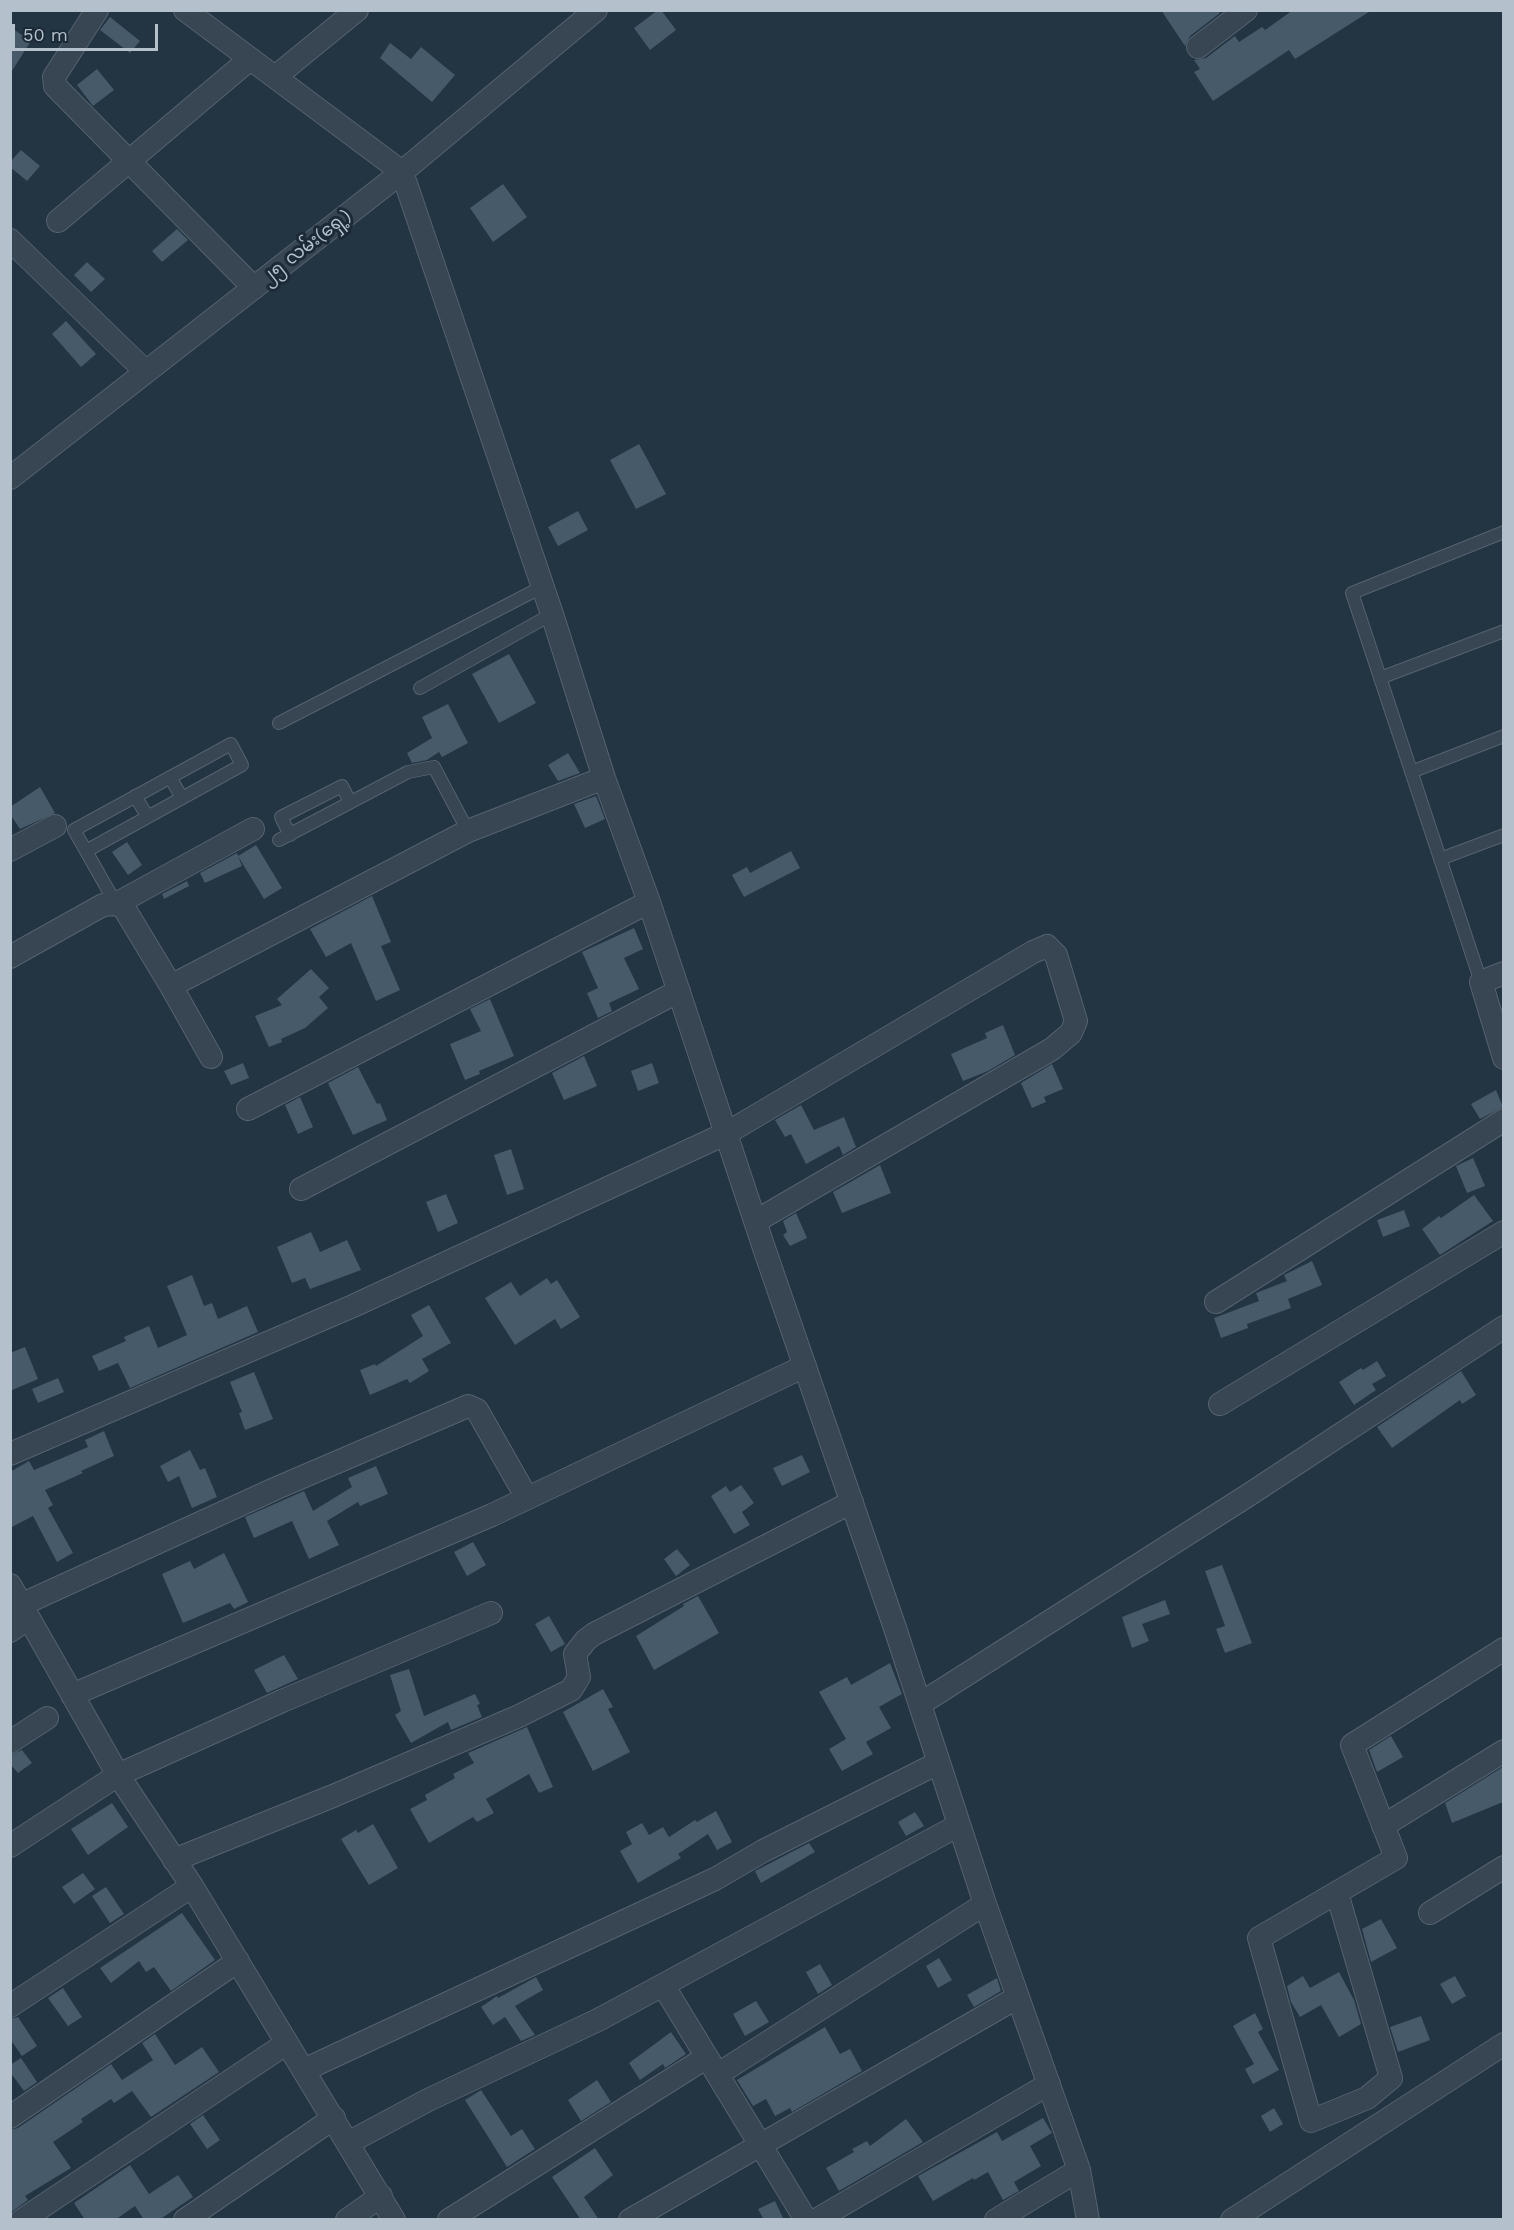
<!DOCTYPE html>
<meta charset="utf-8">
<style>
body{margin:0}
#map{position:relative;width:1514px;height:2230px;overflow:hidden;background:#233443;font-family:"Work Sans",sans-serif}
canvas{display:block}
.frame{position:absolute;inset:0;border:12px solid #b4c0cc;pointer-events:none}
.scale{position:absolute;left:12px;top:24px;width:146px;height:27px;box-sizing:border-box;border:3px solid #b4c0cc;border-top:0;padding-left:8px;font-size:18px;line-height:21px;white-space:nowrap;color:#b4c0cc;-webkit-text-stroke:4px #1c2a37;paint-order:stroke}
</style>
<div id="map">
<canvas width="1514" height="2230"></canvas>
<div class="frame"></div>
<div class="scale">50 m</div>
</div>
<script>
const context = document.querySelector('canvas').getContext('2d');
context.lineJoin = 'round';
function fillPath(path, color) {
  context.fillStyle = color;
  context.fill(path, 'evenodd');
}
function toPath(rows) {
  const path = new Path2D();
  for (const r of rows) {
    path.moveTo(r[0], r[1]);
    for (let i = 2; i < r.length; i += 2) path.lineTo(r[i], r[i + 1]);
  }
  return path;
}
function trace(path, color, width, dash) {
  context.strokeStyle = color;
  context.lineWidth = width;
  context.lineCap = dash ? 'butt' : 'round';
  context.setLineDash(dash || []);
  context.stroke(path);
}
function label(font, color, halo, rows, align = 'center') {
  context.font = font + ' "Work Sans","Noto Sans Myanmar",sans-serif';
  context.lineWidth = 6;
  context.setLineDash([]);
  context.textBaseline = 'middle';
  context.strokeStyle = halo;
  context.fillStyle = color;
  for (const [text, x, y, turn = 0] of rows) {
    context.save();
    context.translate(x, y);
    context.rotate((+turn || 0) * Math.PI / 180);
    context.textAlign = isNaN(turn) ? turn : align;
    if (halo) context.strokeText(text, 0, 0);
    context.fillText(text, 0, 0);
    context.restore();
  }
}
fillPath(toPath([
 [658,10,661,10,676,30,650,50,634,28],
 [1161,10,1218,10,1220,13,1190,36,1185,46],
 [1293,10,1372,10,1295,59,1289,50,1213,101,1194,72,1200,69,1194,60,1206,58,1235,36,1239,42,1262,27,1265,30],
 [110,17,140,41,130,53,100,30],
 [10,27,31,41,10,74],
 [390,43,411,59,421,47,455,75,432,102,380,58],
 [97,69,114,90,93,106,77,85],
 [21,150,40,166,27,181,10,167,10,162],
 [503,184,527,217,493,242,470,208],
 [177,229,188,240,162,262,152,251],
 [87,262,105,279,91,292,74,275],
 [66,321,96,354,81,367,52,334],
 [639,444,666,494,636,509,610,460],
 [578,511,588,530,558,546,548,527],
 [509,654,536,703,499,723,472,674],
 [448,704,468,743,442,757,439,752,427,760,412,763,407,753,432,738,422,717],
 [568,753,580,773,558,781,548,765],
 [40,787,55,813,20,829,10,814,10,807],
 [596,796,605,819,585,828,574,804],
 [127,842,142,865,128,875,112,852],
 [256,845,282,888,264,899,238,856],
 [791,851,800,868,744,897,732,875,747,867,750,873],
 [237,853,242,866,205,883,200,873],
 [187,881,189,886,164,899,162,894],
 [372,896,391,942,381,946,400,990,376,1001,351,943,326,957,310,929],
 [634,928,643,949,624,958,639,989,609,1003,612,1011,598,1018,587,993,598,988,582,952],
 [311,969,329,988,319,997,328,1008,305,1028,281,1039,282,1042,269,1047,255,1016,282,1005,277,999],
 [490,999,514,1056,479,1071,480,1074,465,1080,450,1044,481,1031,470,1009],
 [1003,1025,1015,1055,988,1071,963,1081,951,1054,987,1038,985,1033],
 [584,1056,597,1086,564,1100,552,1073],
 [243,1063,249,1078,231,1085,224,1071],
 [652,1063,659,1083,638,1091,631,1071],
 [1052,1064,1063,1089,1044,1097,1046,1102,1032,1108,1021,1083],
 [358,1067,377,1104,380,1103,387,1120,353,1135,328,1083],
 [1496,1090,1503,1107,1480,1119,1471,1104],
 [300,1097,313,1127,298,1134,285,1105],
 [801,1105,814,1130,844,1117,856,1147,843,1155,839,1146,806,1164,791,1134,785,1137,775,1120],
 [511,1149,524,1189,507,1195,494,1155],
 [1473,1158,1485,1186,1467,1193,1456,1166],
 [880,1165,891,1193,842,1213,833,1192],
 [446,1194,458,1223,438,1232,426,1202],
 [1474,1195,1493,1221,1440,1255,1422,1229,1439,1216,1441,1218],
 [1404,1210,1410,1226,1383,1237,1377,1220],
 [796,1213,807,1238,790,1246,783,1235,787,1232,783,1221],
 [311,1232,320,1252,347,1240,361,1270,310,1289,305,1278,292,1283,277,1247],
 [1312,1261,1322,1285,1288,1299,1291,1308,1247,1324,1248,1328,1221,1338,1214,1318,1259,1301,1256,1293,1287,1281,1284,1275],
 [192,1275,204,1306,212,1303,218,1319,247,1306,258,1332,130,1388,118,1363,99,1371,92,1356,126,1341,124,1337,149,1326,158,1348,187,1335,167,1286],
 [547,1278,551,1284,557,1280,580,1317,561,1329,555,1319,515,1345,485,1298,511,1282,520,1296],
 [429,1305,451,1343,422,1359,429,1371,410,1383,407,1379,370,1395,360,1370,375,1364,376,1366,423,1336,411,1315],
 [25,1347,38,1379,10,1391,10,1353],
 [1377,1361,1386,1376,1372,1384,1376,1390,1354,1405,1339,1382,1361,1368,1363,1370],
 [1461,1371,1476,1395,1462,1404,1460,1400,1392,1448,1377,1427],
 [254,1372,273,1419,245,1430,239,1413,242,1412,230,1382],
 [58,1378,64,1392,38,1403,32,1389],
 [104,1431,114,1456,81,1471,83,1473,45,1490,53,1505,48,1508,73,1553,57,1562,33,1516,10,1528,10,1472,29,1461,34,1470,88,1447,85,1440],
 [190,1450,200,1470,205,1468,217,1497,192,1508,179,1476,168,1482,160,1466],
 [802,1455,810,1472,782,1486,773,1468],
 [376,1466,388,1494,360,1506,358,1502,327,1521,339,1545,309,1559,292,1521,254,1538,245,1517,304,1491,313,1511,352,1487,348,1478],
 [741,1485,754,1503,742,1512,750,1525,734,1534,711,1496,726,1486,730,1492],
 [473,1542,486,1565,467,1576,454,1552],
 [677,1549,690,1565,676,1576,664,1559],
 [224,1553,248,1602,234,1609,230,1603,183,1623,162,1574,190,1561,194,1569],
 [1222,1565,1252,1643,1225,1653,1216,1629,1225,1626,1205,1571],
 [698,1596,719,1633,654,1670,636,1636,684,1606,683,1604],
 [1165,1600,1170,1614,1142,1624,1149,1641,1132,1648,1122,1617],
 [549,1616,565,1644,551,1652,535,1624],
 [284,1655,298,1679,267,1693,254,1670],
 [890,1663,902,1694,879,1707,891,1728,866,1742,873,1754,842,1771,829,1749,846,1739,819,1692,847,1677,851,1685],
 [409,1669,424,1716,475,1694,480,1704,477,1705,482,1717,451,1730,448,1722,411,1743,395,1715,401,1711,390,1675],
 [603,1689,613,1707,608,1709,630,1752,593,1771,563,1712],
 [527,1727,553,1787,539,1793,529,1774,486,1799,494,1813,477,1822,473,1817,429,1843,410,1809,427,1800,425,1795,455,1778,453,1774,474,1763,468,1753],
 [1391,1736,1403,1757,1377,1772,1369,1750],
 [22,1750,32,1763,18,1773,10,1764,10,1755],
 [1503,1767,1503,1802,1452,1823,1445,1803],
 [112,1803,128,1827,88,1855,71,1829],
 [716,1811,732,1842,717,1850,708,1834,678,1854,681,1858,638,1883,620,1851,632,1844,626,1832,642,1823,649,1835,663,1827,669,1837,695,1820,697,1822],
 [915,1812,924,1826,906,1836,898,1822],
 [373,1824,398,1868,369,1885,341,1839,356,1830,358,1833],
 [809,1843,815,1852,761,1883,755,1871],
 [83,1873,95,1889,74,1904,62,1887],
 [106,1887,124,1914,110,1923,92,1896],
 [182,1913,215,1960,171,1991,154,1967,146,1972,139,1961,111,1983,100,1968],
 [1381,1919,1397,1948,1371,1962,1362,1929],
 [939,1958,952,1980,938,1988,926,1966],
 [820,1964,832,1985,818,1994,806,1972],
 [1339,1972,1354,2000,1361,2024,1339,2037,1321,2005,1300,2017,1291,2002,1287,1986,1303,1976,1310,1988],
 [1455,1976,1466,1996,1452,2004,1440,1984],
 [536,1977,543,1990,515,2006,535,2035,521,2041,505,2017,493,2025,481,2007,497,1996,498,1998],
 [997,1978,1001,1991,974,2007,967,1995],
 [63,1988,82,2017,68,2026,48,1998],
 [756,2001,769,2022,745,2036,733,2014],
 [1255,2013,1263,2029,1258,2032,1279,2070,1253,2084,1245,2069,1254,2064,1233,2026],
 [1421,2016,1430,2040,1398,2052,1390,2027],
 [18,2017,37,2046,22,2056,10,2039,10,2019],
 [825,2027,840,2054,850,2049,862,2071,792,2112,790,2108,775,2116,766,2099,753,2106,737,2080],
 [671,2032,686,2054,665,2068,663,2064,640,2080,629,2063],
 [155,2034,175,2065,202,2047,219,2072,151,2117,132,2091,114,2103,111,2099,81,2119,83,2122,53,2142,71,2168,25,2196,28,2200,10,2213,10,2130,18,2128,111,2064,122,2080,153,2060,142,2043],
 [21,2058,37,2082,24,2091,10,2072,10,2065],
 [597,2080,611,2102,581,2121,568,2100],
 [481,2090,511,2136,522,2129,535,2149,507,2167,465,2100],
 [1274,2108,1283,2124,1270,2132,1261,2116],
 [203,2115,220,2140,207,2149,190,2124],
 [1043,2118,1052,2133,1030,2146,1041,2166,1014,2182,1019,2191,1003,2200,988,2172,974,2180,973,2178,933,2201,918,2176,997,2132,1002,2141],
 [906,2119,923,2142,839,2191,826,2168,854,2152,852,2149,867,2141,870,2146],
 [595,2148,613,2175,584,2197,599,2220,581,2220,552,2177],
 [130,2165,149,2194,178,2175,193,2197,159,2220,144,2220,135,2206,115,2220,85,2220,74,2203],
 [775,2201,784,2220,764,2220,758,2209]
]), '#475a69');
const lane = toPath([
 [1380,678,1504,631],
 [420,688,552,614],
 [279,723,542,587],
 [1411,772,1504,736],
 [170,777,182,798],
 [135,796,148,817],
 [290,835,281,817,342,786,350,802],
 [279,840,408,772,434,767,468,831],
 [86,851,242,765,231,744,74,830,86,851,116,904],
 [1440,859,1504,835],
 [1481,982,1352,593,1504,532]
]);
const street = toPath([
 [97,10,54,77,55,86,254,288],
 [185,10,402,172,552,614,604,778,649,902,765,1251,895,1628,985,1904,1079,2170,1088,2220],
 [1198,47,1246,10],
 [275,77,357,10],
 [58,221,250,59],
 [10,240,146,372],
 [10,478,402,172,596,10],
 [10,850,55,826],
 [116,904,253,829],
 [10,957,103,905,116,904,124,908,171,986,211,1057],
 [1504,973,1481,982,1504,1058],
 [171,986,468,831,604,778],
 [248,1109,649,902],
 [301,1189,679,991],
 [1216,1302,1504,1120],
 [1220,1404,1504,1232],
 [10,1454,353,1306,727,1133,1033,952,1047,946,1056,955,1076,1021,1071,1033,1052,1049,756,1221],
 [10,1585,118,1775,192,1886,394,2220],
 [10,1631,20,1624,23,1604,279,1487,468,1406,477,1410,527,1498],
 [72,1695,492,1515,805,1366],
 [920,1704,1247,1496,1504,1327],
 [10,1742,47,1718],
 [1383,1826,1504,1751],
 [10,1846,118,1775,282,1701,491,1613],
 [174,1860,333,1796,519,1716,571,1690,579,1677,575,1654,586,1640,594,1634,852,1502],
 [1337,1893,1391,2078,1367,2098,1311,2121,1259,1938,1396,1858,1352,1745,1504,1649],
 [1430,1913,1504,1867],
 [663,1985,959,1825],
 [10,2006,192,1886],
 [304,2070,715,1879,763,1851,938,1763],
 [718,2074,985,1904],
 [10,2117,238,1961],
 [348,2143,428,2100,598,2020,663,1985,806,2220],
 [22,2220,287,2043],
 [185,2220,334,2118],
 [347,2220,381,2196],
 [449,2220,707,2057],
 [630,2220,1018,1997],
 [816,2220,1049,2084],
 [996,2220,1079,2170],
 [1232,2220,1504,2044]
]);
trace(lane, '#55636f', 14);
trace(street, '#55636f', 24);
trace(lane, '#384552', 12);
trace(street, '#384552', 22);
label('18px', '#b4c0cc', '#1c2a37', [
 ["၂၅ လမ်း(ရှေ့)",306,247,-38]
]);
</script>
